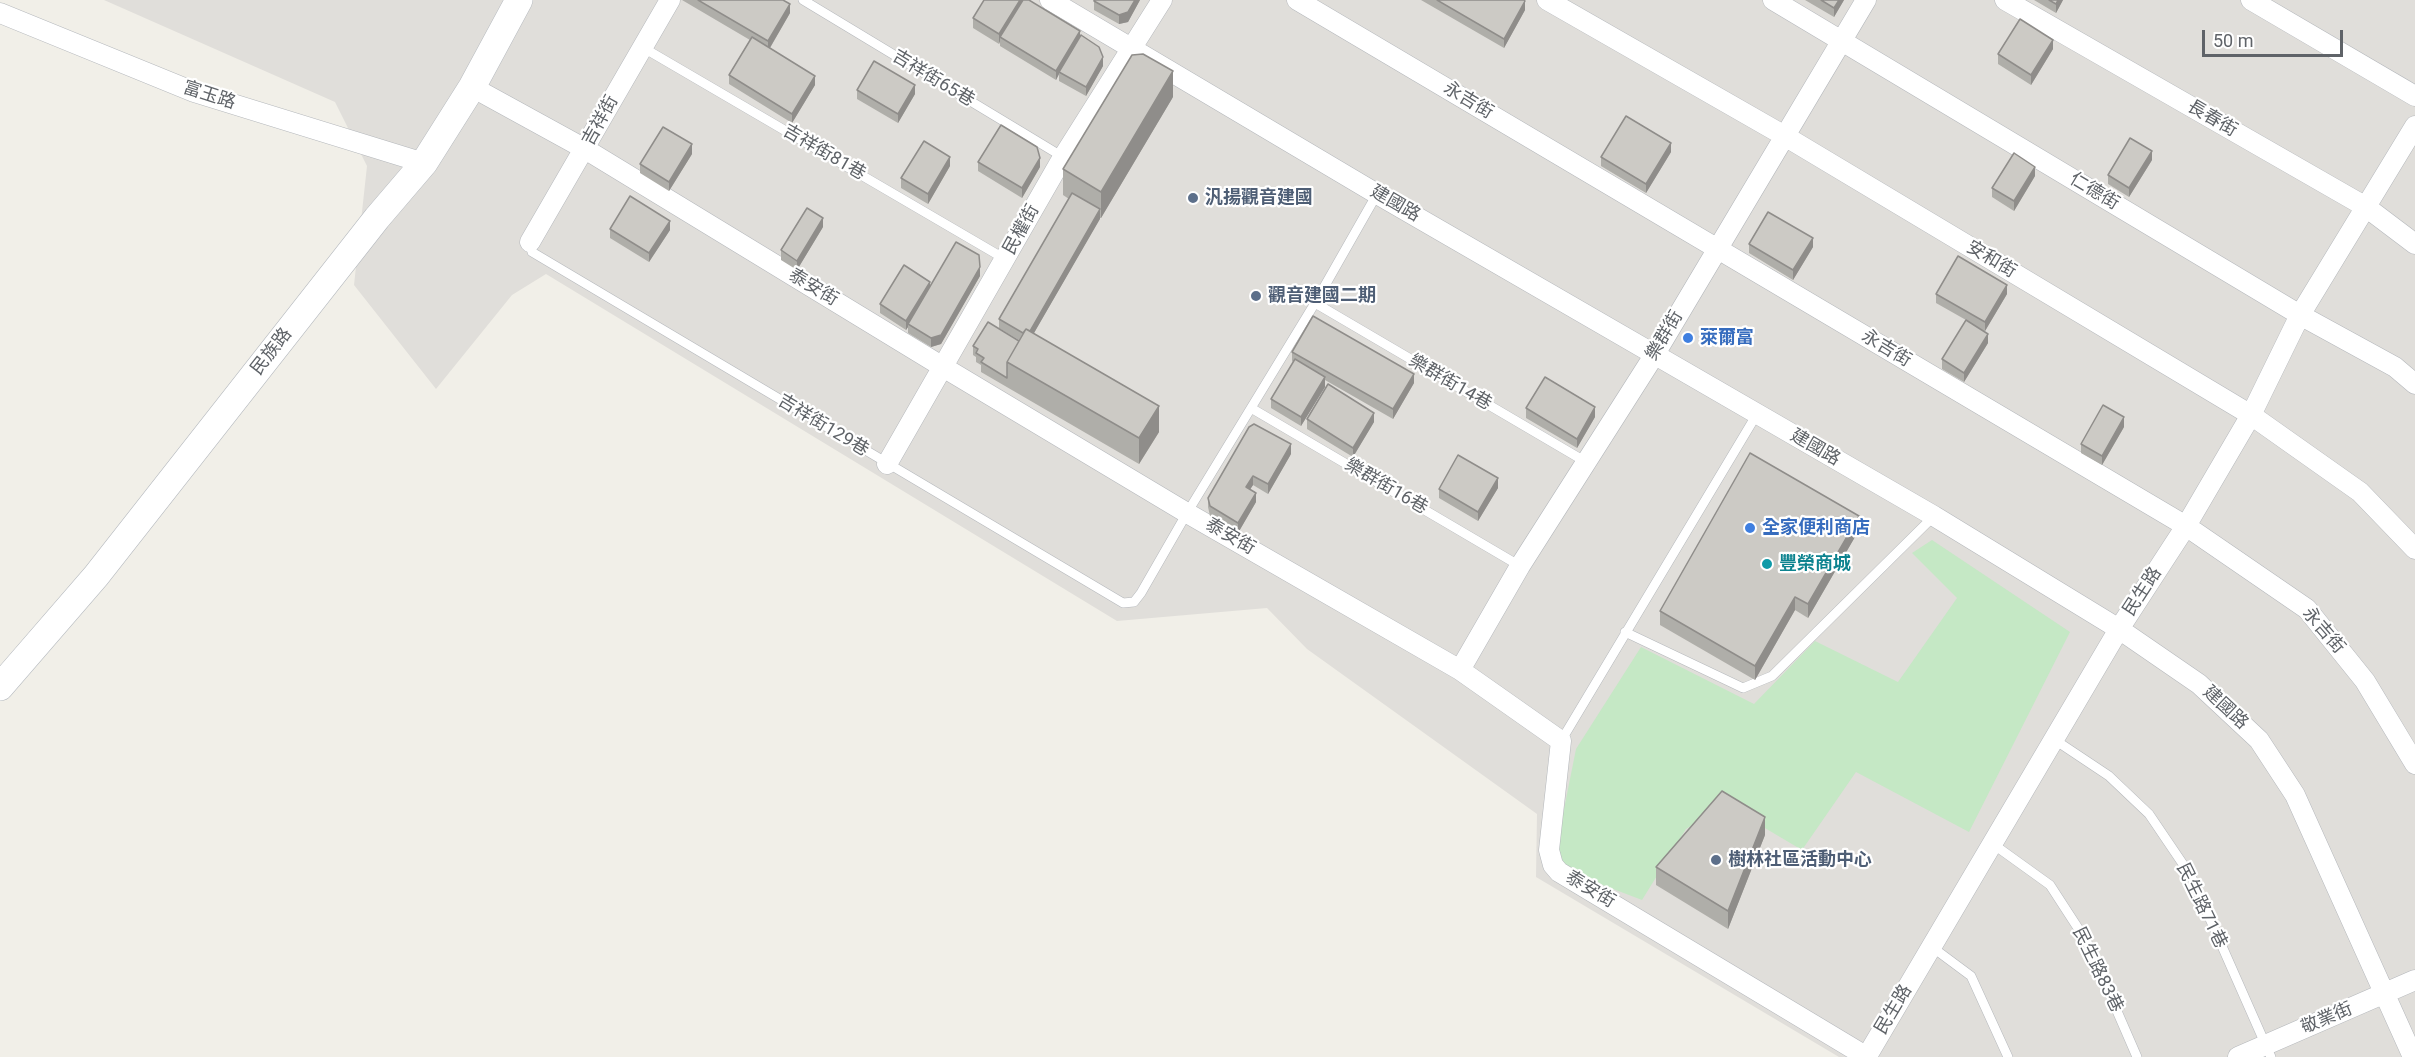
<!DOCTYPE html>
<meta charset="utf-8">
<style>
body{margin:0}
#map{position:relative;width:2415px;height:1057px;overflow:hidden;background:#f1efe8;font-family:Roboto,sans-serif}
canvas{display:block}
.scale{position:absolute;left:2202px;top:30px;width:141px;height:27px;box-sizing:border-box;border:3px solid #5f6368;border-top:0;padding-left:8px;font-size:18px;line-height:21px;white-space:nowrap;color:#5f6368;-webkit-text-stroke:4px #fff;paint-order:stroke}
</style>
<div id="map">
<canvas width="2415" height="1057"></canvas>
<div class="scale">50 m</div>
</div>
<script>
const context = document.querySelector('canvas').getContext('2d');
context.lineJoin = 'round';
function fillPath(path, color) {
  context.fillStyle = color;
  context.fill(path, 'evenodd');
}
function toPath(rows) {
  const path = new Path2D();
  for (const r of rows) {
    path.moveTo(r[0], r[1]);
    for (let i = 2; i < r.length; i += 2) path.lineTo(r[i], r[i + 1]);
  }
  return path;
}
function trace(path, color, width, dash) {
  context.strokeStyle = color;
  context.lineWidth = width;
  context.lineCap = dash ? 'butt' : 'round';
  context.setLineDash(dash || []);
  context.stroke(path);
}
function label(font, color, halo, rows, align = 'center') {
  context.font = font + ' Roboto,"Noto Sans TC",sans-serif';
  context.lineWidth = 4.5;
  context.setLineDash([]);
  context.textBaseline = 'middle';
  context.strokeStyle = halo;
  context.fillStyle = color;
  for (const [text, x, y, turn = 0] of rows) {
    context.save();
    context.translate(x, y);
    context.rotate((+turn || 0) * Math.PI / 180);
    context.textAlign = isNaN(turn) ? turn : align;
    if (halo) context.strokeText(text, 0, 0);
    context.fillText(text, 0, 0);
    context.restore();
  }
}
fillPath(toPath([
 [104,0,2415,0,2415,1057,1839,1057,1536,877,1537,814,1307,649,1267,608,1117,621,546,274,512,295,436,389,354,285,367,166,335,102]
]), '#e0deda');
fillPath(toPath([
 [1932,540,2070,632,1969,832,1856,772,1802,850,1726,805,1686,829,1642,900,1566,871,1556,849,1576,749,1641,647,1754,704,1815,641,1898,682,1957,598,1912,553]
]), '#c5e8c5');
const lane = toPath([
 [803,0,1063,157],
 [642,47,1005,259],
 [530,242,532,252,1123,603,1134,602,1141,593,1187,513,1315,303,1377,194],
 [1315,303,1586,462],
 [1251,408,1520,566],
 [1625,632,1743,688,1772,676,1934,516],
 [2055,740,2109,776,2149,814,2191,876,2271,1057],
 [1561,741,1757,414],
 [1993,844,2050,885,2087,942,2137,1057],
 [1932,947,1971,976,2008,1057]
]);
const street = toPath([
 [1050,0,1377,194,1934,516,2119,629,2199,684,2259,740,2295,795,2413,1057],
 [1297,0,2186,526,2307,609,2365,681,2415,764],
 [1547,0,1783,135,2251,415,2360,492,2415,549],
 [1773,0,2300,315,2395,367,2415,384],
 [2005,0,2366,207,2415,244],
 [2251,0,2415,96],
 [0,13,194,92,424,163],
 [472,87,585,149,943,367,1187,513,1460,670,1561,741,1549,850,1553,865,1559,872,1867,1057],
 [530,242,670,0],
 [887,464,1063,157,1162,0],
 [1460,670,1520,566,1655,354,1866,0],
 [1867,1056,2119,629,2186,526,2251,415,2300,315,2415,126],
 [2238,1057,2415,980]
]);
const secondary = toPath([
 [0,687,96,576,377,218,424,163,472,87,519,0]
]);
trace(lane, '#b5b8bc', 10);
trace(street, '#b5b8bc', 21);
trace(secondary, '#b6babf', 28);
trace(lane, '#fff', 9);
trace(street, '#fff', 20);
trace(secondary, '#fff', 27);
fillPath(toPath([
 [682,0,783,0,790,13,770,48,815,85,792,123,729,84,729,75,750,40],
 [1022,0,1022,2,1080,36,1103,66,1086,96,1059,81,1059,74,1056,80,1000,46,1000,41,999,44,973,28,973,18],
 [1140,0,1128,22,1119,24,1094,10,1094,1],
 [1421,0,1524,0,1525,10,1504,48],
 [1805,0,1844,0,1834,17],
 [2034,0,2063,0,2056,13],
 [2053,49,2031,85,1998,64,1998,54],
 [857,90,915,94,898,123,857,99],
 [1173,97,1101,218,1100,218,1034,333,1159,432,1139,464,981,372,981,365,976,362,976,357,973,355,973,346,1019,341,1019,340,999,328,999,319,1069,199,1063,195,1063,169],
 [1671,152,1646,193,1601,166,1601,157],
 [692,154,669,191,640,173,640,164],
 [2152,160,2129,197,2108,184,2108,175],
 [978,162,1040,167,1022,198,978,171],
 [950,166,928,204,901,188,901,178],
 [2035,176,2014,211,1992,197,1992,188],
 [823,227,797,270,781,260,781,250],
 [610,229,670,230,649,262,610,238],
 [1749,244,1813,247,1793,280,1749,253],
 [980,276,941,344,931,347,908,333,908,327,906,330,880,313,880,304,930,287],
 [1936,294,2007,294,1985,331,1988,343,1964,382,1942,369,1942,359,1966,320,1936,303],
 [1292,352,1414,383,1393,419,1325,380,1325,387,1301,426,1271,408,1271,399,1293,362,1292,361],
 [1526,408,1595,417,1577,448,1526,418],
 [1307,419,1374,422,1353,457,1307,429],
 [2124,427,2102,465,2081,453,2081,444],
 [1291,454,1268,494,1253,485,1250,489,1256,502,1238,533,1210,516,1208,507,1208,498],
 [1498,488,1478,521,1439,498,1439,489],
 [1859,530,1808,618,1795,610,1755,680,1660,625,1660,611],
 [1765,835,1728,929,1656,885,1656,867]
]), '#afaea9');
fillPath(toPath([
 [1020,0,1022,0,1022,7,1000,37,1000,41,999,44,999,34],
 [1135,0,1140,0,1128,22,1119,24,1119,15],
 [1839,0,1844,0,1834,17,1834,8],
 [2058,0,2063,0,2056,13,2056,4],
 [1525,1,1525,10,1504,48,1504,39],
 [790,4,790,13,768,51,768,41],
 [1080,31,1080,40,1059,72,1059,74,1056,80,1056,71],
 [2053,40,2053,49,2031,85,2031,75],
 [1103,57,1103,66,1086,96,1086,87],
 [1173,71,1173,97,1101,218,1101,192],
 [815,76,815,85,792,123,792,114],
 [915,85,915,94,898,123,898,114],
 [1671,143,1671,152,1646,193,1646,184],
 [692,144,692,154,669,191,669,182],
 [2152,151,2152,160,2129,197,2129,188],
 [950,157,950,166,928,204,928,194],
 [1040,158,1040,167,1022,198,1022,188],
 [2035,167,2035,176,2014,211,2014,201],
 [1100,209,1100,219,1027,345,1027,335],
 [823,218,823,227,797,270,797,261],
 [670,221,670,230,649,262,649,253],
 [1813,238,1813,247,1793,280,1793,270],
 [980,267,980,276,941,344,931,347,931,338],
 [930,282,930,291,908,324,908,327,906,330,906,321],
 [2007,285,2007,294,1985,331,1985,322],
 [1988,334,1988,343,1964,382,1964,373],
 [1414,374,1414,383,1393,419,1393,409],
 [1325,377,1325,387,1301,426,1301,417],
 [1159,406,1159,432,1139,464,1139,438],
 [1595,407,1595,417,1577,448,1577,439],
 [1374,413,1374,422,1353,457,1353,448],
 [2124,417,2124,427,2102,465,2102,456],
 [1291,444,1291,454,1268,494,1268,484],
 [1253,476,1253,485,1246,496,1246,487],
 [1498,478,1498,488,1478,521,1478,512],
 [1256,493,1256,502,1238,533,1238,523],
 [1859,516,1859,530,1808,618,1808,604],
 [1795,597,1795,610,1755,680,1755,666],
 [1765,817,1765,835,1728,929,1728,911]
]), '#8f8d8a');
const building = toPath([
 [698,0,783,0,790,4,768,41,698,0],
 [984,0,1020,0,999,34,973,18,984,0],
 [1023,0,1029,0,1080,31,1056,71,1000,37,1023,0],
 [1094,0,1135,0,1128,12,1119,15,1094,1,1094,0],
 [1437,0,1524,0,1525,1,1504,39,1437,0],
 [1821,0,1839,0,1834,8,1821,0],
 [2049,0,2058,0,2056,4,2049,0],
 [2020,19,2053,40,2031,75,1998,54,2020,19],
 [1081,35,1099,47,1103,57,1086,87,1059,72,1081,35],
 [752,37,815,76,792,114,729,75,752,37],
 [1143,54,1173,71,1101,192,1063,169,1132,55,1143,54],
 [874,61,915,85,898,114,857,90,874,61],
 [1626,116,1671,143,1646,184,1601,157,1626,116],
 [1001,125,1037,147,1040,158,1022,188,978,162,1001,125],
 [663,127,692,144,669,182,640,164,663,127],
 [2130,138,2152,151,2129,188,2108,175,2130,138],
 [924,141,950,157,928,194,901,178,924,141],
 [2014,153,2035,167,2014,201,1992,188,2014,153],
 [1072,193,1100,209,1030,331,1026,329,1023,333,999,319,1072,193],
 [630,196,670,221,649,253,610,229,630,196],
 [807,208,823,218,797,261,781,250,807,208],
 [1768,212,1813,238,1793,270,1749,244,1768,212],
 [956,242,979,255,980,267,941,335,931,338,908,324,956,242],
 [1958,256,2007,285,1985,322,1936,294,1958,256],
 [904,265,930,282,906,321,880,304,904,265],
 [1313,316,1414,374,1393,409,1292,352,1313,316],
 [1966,320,1988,334,1964,373,1942,359,1966,320],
 [988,322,1019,341,1007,362,1007,378,981,362,984,358,976,353,978,349,973,346,988,322],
 [1026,329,1159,406,1139,438,1007,362,1026,329],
 [1295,359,1325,377,1301,417,1271,399,1295,359],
 [1545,377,1595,407,1577,439,1526,408,1545,377],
 [1328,384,1374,413,1353,448,1307,419,1328,384],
 [2103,405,2124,417,2102,456,2081,444,2103,405],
 [1254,424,1291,444,1268,484,1253,476,1246,487,1256,493,1238,523,1210,506,1208,498,1249,427,1254,424],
 [1750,453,1859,516,1808,604,1795,597,1755,666,1660,611,1750,453],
 [1458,455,1498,478,1478,512,1439,489,1458,455],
 [1722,791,1765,817,1728,911,1656,867,1722,791]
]);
fillPath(building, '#cccac5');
trace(building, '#8f8d8a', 1.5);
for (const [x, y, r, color] of [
 [1193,198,6,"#5c6f8a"],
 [1256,296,6,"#5c6f8a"],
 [1688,338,6,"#3f7fe0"],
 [1750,528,6,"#3f7fe0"],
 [1767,564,6,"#0f9aa8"],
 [1716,860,6,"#5c6f8a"]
]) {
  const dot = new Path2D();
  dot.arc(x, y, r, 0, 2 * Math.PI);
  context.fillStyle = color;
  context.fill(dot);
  trace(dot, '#fff', 2);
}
label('18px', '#5f6368', '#fff', [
 ["吉祥街65巷",933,79,31],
 ["富玉路",209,96,18],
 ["永吉街",1468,101,31],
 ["長春街",2212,119,30],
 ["吉祥街",601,121,-61],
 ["吉祥街81巷",824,153,30],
 ["仁德街",2094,192,31],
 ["建國路",1395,204,30],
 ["民權街",1022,230,-61],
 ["安和街",1991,260,31],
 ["泰安街",813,288,31],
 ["樂群街",1665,336,-59],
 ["永吉街",1886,349,31],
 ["民族路",272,352,-52],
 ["樂群街14巷",1450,383,30],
 ["吉祥街129巷",823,426,31],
 ["建國路",1815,448,30],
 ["樂群街16巷",1386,487,30],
 ["泰安街",1230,537,30],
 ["民生路",2143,592,-57],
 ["永吉街",2323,631,49],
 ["建國路",2225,708,43],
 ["泰安街",1590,890,31],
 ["民生路71巷",2201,906,64],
 ["民生路83巷",2097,970,64],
 ["民生路",1894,1010,-59],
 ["敬業街",2327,1019,-23]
]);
label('bold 18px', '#4e5e75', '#fff', [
 ["汎揚觀音建國",1205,198],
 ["觀音建國二期",1268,296],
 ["樹林社區活動中心",1728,860]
], 'left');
label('bold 18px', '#366cbe', '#fff', [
 ["萊爾富",1700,338],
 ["全家便利商店",1762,528]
], 'left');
label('bold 18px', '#0d838f', '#fff', [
 ["豐榮商城",1779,564]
], 'left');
</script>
